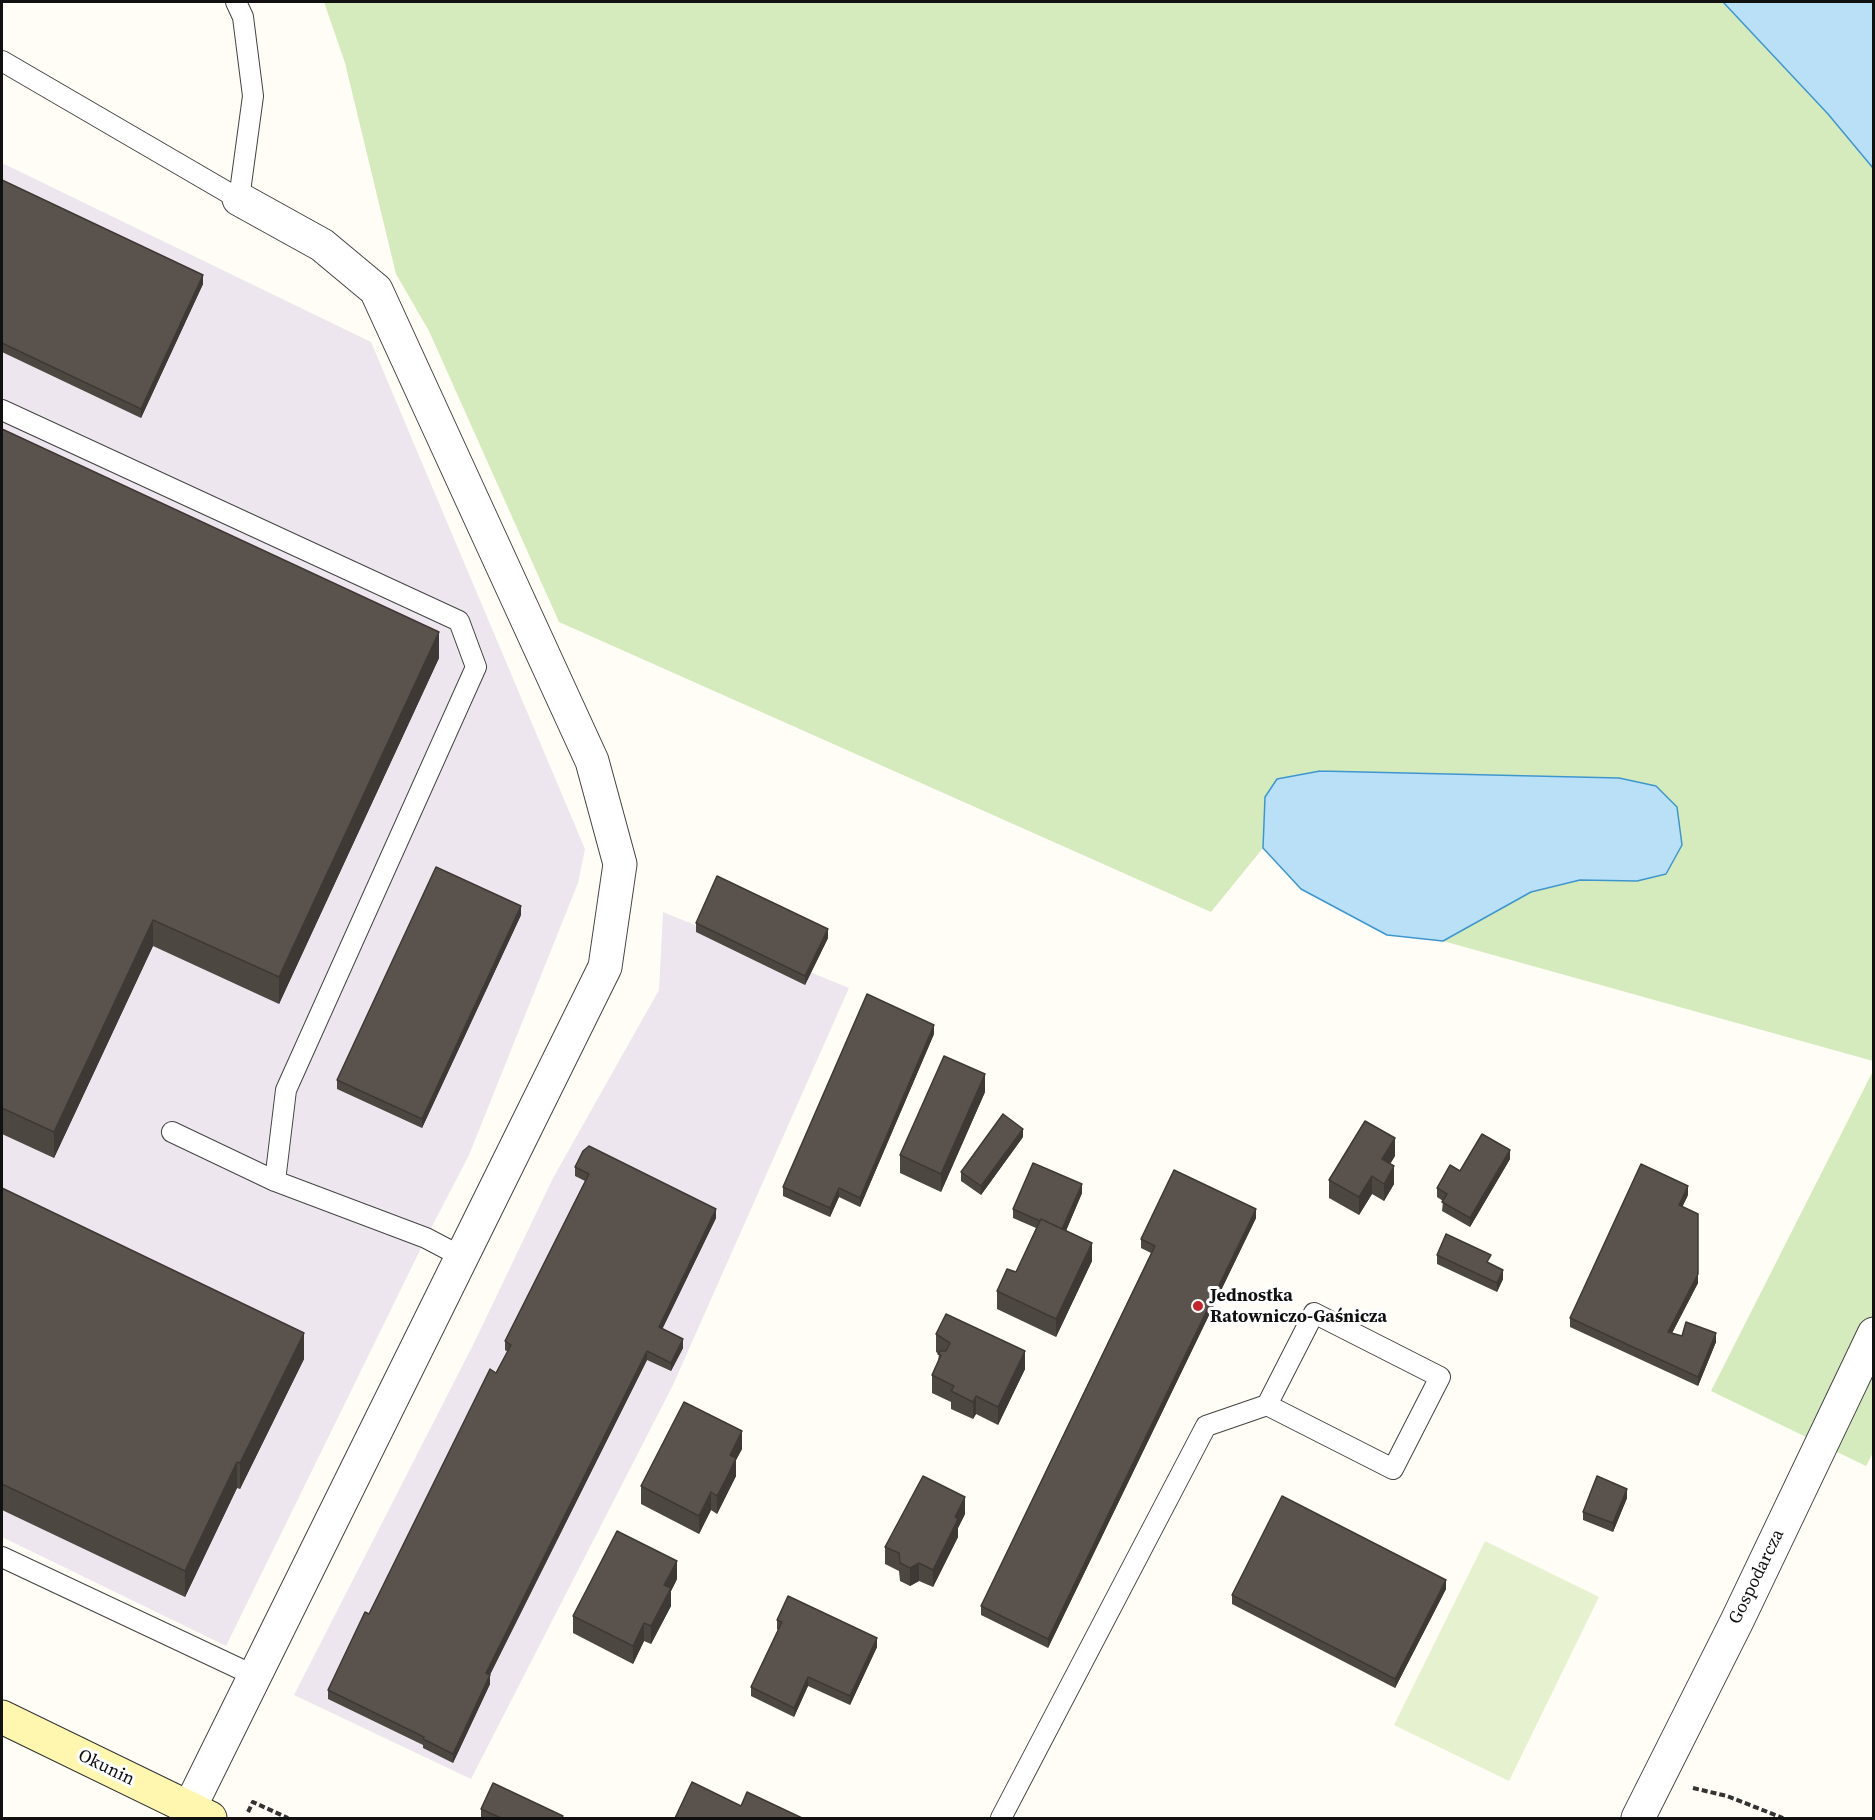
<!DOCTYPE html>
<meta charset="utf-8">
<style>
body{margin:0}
#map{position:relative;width:1875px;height:1820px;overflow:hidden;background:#fffdf5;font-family:"Source Serif 4",serif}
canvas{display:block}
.frame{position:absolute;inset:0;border:3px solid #111;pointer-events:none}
</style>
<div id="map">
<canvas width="1875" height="1820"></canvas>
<div class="frame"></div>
</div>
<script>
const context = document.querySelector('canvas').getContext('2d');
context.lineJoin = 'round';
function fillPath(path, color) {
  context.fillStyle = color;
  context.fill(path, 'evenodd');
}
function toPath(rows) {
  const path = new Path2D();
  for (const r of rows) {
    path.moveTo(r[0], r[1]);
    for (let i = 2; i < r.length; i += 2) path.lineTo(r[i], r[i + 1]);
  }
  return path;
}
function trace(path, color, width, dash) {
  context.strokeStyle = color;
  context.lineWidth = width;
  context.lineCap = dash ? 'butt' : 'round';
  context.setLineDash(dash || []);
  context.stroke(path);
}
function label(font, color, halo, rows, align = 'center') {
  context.font = font + ' "Source Serif 4",serif';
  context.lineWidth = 6;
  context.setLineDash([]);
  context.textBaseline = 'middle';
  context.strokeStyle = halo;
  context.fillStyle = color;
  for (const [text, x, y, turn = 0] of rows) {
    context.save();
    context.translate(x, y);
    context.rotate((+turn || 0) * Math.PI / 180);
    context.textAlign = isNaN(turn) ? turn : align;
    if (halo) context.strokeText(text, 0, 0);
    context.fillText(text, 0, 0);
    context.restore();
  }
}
fillPath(toPath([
 [2,163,371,342,585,849,578,883,469,1155,426,1238,226,1646,2,1537],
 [663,912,849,988,673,1385,471,1779,294,1695,474,1343,553,1178,659,990]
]), '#eee6ef');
fillPath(toPath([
 [324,2,1723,2,1828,114,1873,168,1873,1061,1443,941,1531,892,1580,880,1637,881,1682,845,1677,807,1656,786,1619,778,1320,771,1277,779,1265,797,1263,848,1211,912,559,622,429,331,396,274,345,63],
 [1873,1071,1874,1451,1866,1466,1711,1391]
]), '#d5ebbd');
fillPath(toPath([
 [1485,1541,1599,1597,1509,1781,1394,1725]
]), '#e6f2cf');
const water = toPath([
 [1723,2,1873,2,1873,168,1828,114,1723,2],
 [1320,771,1619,778,1656,786,1677,807,1682,845,1666,874,1637,881,1580,880,1531,892,1443,941,1387,935,1301,889,1263,848,1265,797,1277,779,1320,771]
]);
fillPath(water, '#b9e0f7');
trace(water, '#3f96cf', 1.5);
const lane = toPath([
 [2,61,239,199,253,96,243,17,236,2],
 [2,410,459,621,476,667,286,1090,275,1181],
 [172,1132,275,1181,426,1238,464,1258],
 [2,1557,255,1676],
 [1001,1818,1206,1426,1267,1405,1314,1313,1440,1377,1393,1469,1267,1405]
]);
const street = toPath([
 [189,1809,605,967,620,864,592,761,376,290,322,245,239,199],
 [1638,1818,1737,1621,1874,1334]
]);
const secondary = toPath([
 [2,1717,210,1818]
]);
trace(lane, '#444', 22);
trace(street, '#444', 35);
trace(secondary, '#333', 35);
trace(toPath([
 [1693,1788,1727,1796,1783,1818],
 [248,1812,253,1802,288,1818]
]), '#333', 4, [6, 3]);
trace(lane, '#fff', 20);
trace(street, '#fff', 33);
trace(secondary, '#fff6b0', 33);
fillPath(toPath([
 [2,180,203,284,141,418,2,352],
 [2,429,439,658,279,1004,153,946,54,1158,2,1134],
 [521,915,422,1128,337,1089,337,1080],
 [696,923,828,938,805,985,696,932],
 [934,1034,860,1207,839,1197,830,1217,783,1196,783,1187],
 [985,1092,941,1192,900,1173,900,1155],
 [1023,1137,981,1195,961,1181,961,1172],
 [1395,1156,1390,1164,1394,1184,1384,1201,1372,1194,1359,1215,1329,1198,1329,1180],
 [1510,1159,1470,1227,1442,1211,1443,1201,1437,1197,1437,1188,1460,1171],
 [575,1167,716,1218,662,1329,683,1348,671,1371,647,1360,490,1675,490,1684,453,1763,423,1748,423,1745,328,1699,328,1690,508,1352,505,1350,505,1341,585,1181,575,1176],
 [2,1188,304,1359,240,1489,237,1488,185,1597,2,1510],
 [1082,1193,1066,1231,1092,1261,1056,1337,997,1309,997,1291,1016,1272,1036,1228,1013,1218,1013,1209],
 [1688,1195,1682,1207,1698,1283,1672,1333,1682,1336,1716,1342,1698,1386,1570,1327,1570,1318],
 [1256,1218,1048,1648,981,1615,981,1606,1151,1253,1141,1248,1141,1239],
 [1437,1255,1491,1264,1503,1279,1497,1292,1437,1264],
 [936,1334,1025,1369,998,1425,976,1414,973,1419,951,1409,951,1402,932,1393,932,1375,938,1362,939,1354,936,1352],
 [742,1449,736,1460,736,1476,717,1514,711,1510,699,1534,641,1504,641,1486],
 [1627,1498,1613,1532,1583,1520,1583,1512],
 [965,1514,958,1528,958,1537,933,1587,919,1581,910,1586,900,1581,899,1571,885,1564,885,1547],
 [677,1579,671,1591,671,1606,651,1644,644,1641,633,1664,573,1633,573,1616],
 [1446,1589,1395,1688,1232,1604,1232,1595],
 [777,1620,877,1647,850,1705,808,1686,794,1717,751,1696,751,1687,778,1630,777,1629],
 [481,1809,563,1818,481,1818]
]), '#4d4742');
fillPath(toPath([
 [203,275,203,284,141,418,141,409],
 [439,632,439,658,279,1004,279,977],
 [521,906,521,915,422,1128,422,1119],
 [153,920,153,946,54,1158,54,1132],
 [828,929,828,938,805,985,805,976],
 [934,1025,934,1034,860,1207,860,1198],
 [985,1074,985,1092,941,1192,941,1174],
 [1023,1129,1023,1137,981,1195,981,1186],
 [1395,1138,1395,1156,1382,1177,1382,1159],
 [1510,1150,1510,1159,1470,1227,1470,1218],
 [1394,1166,1394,1184,1384,1201,1384,1184],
 [1372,1176,1372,1194,1359,1215,1359,1197],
 [1082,1184,1082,1193,1062,1240,1062,1231],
 [1688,1186,1688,1195,1679,1214,1679,1205],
 [839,1188,839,1197,830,1217,830,1208],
 [716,1209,716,1218,659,1336,659,1327],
 [1256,1209,1256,1218,1048,1648,1048,1639],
 [1092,1243,1092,1261,1056,1337,1056,1319],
 [1503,1270,1503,1279,1497,1292,1497,1283],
 [1698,1274,1698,1283,1668,1341,1668,1332],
 [304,1333,304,1359,240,1489,240,1463],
 [1716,1333,1716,1342,1698,1386,1698,1377],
 [683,1339,683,1348,671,1371,671,1363],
 [647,1351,647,1360,486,1682,486,1673],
 [1025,1351,1025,1369,998,1425,998,1407],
 [976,1396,976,1414,973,1419,973,1402],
 [742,1431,742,1449,736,1460,736,1476,717,1514,717,1496,730,1455],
 [237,1462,237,1488,185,1597,185,1571],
 [1627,1489,1627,1498,1613,1532,1613,1523],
 [711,1492,711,1510,699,1534,699,1516],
 [965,1497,965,1514,958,1528,958,1537,933,1587,933,1570,955,1517],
 [677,1561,677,1579,671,1591,671,1606,651,1644,651,1626,664,1585],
 [919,1563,919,1581,910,1586,910,1568],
 [1446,1580,1446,1589,1395,1688,1395,1679],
 [644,1623,644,1641,633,1664,633,1646],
 [877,1638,877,1647,850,1705,850,1696],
 [490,1675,490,1684,453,1763,453,1754],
 [808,1677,808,1686,794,1717,794,1708]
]), '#3f3936');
const building = toPath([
 [2,180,203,275,141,409,2,343,2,180],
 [2,429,439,632,279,977,153,920,54,1132,2,1108,2,429],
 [436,867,521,906,422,1119,337,1080,436,867],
 [717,876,828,929,805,976,696,923,717,876],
 [867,994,934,1025,860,1198,839,1188,830,1208,783,1187,867,994],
 [944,1056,985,1074,941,1174,900,1155,944,1056],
 [1003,1114,1023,1129,981,1186,961,1172,1003,1114],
 [1365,1121,1395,1138,1382,1159,1394,1166,1384,1184,1372,1176,1359,1197,1329,1180,1365,1121],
 [1482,1134,1510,1150,1470,1218,1442,1202,1447,1194,1437,1188,1450,1165,1460,1171,1482,1134],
 [589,1146,716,1209,659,1327,683,1339,671,1363,647,1351,486,1673,490,1675,453,1754,423,1739,424,1737,328,1690,365,1612,369,1614,490,1369,496,1373,511,1345,505,1341,589,1174,575,1167,583,1151,589,1146],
 [1033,1163,1082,1184,1062,1229,1041,1219,1040,1221,1013,1209,1033,1163],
 [1641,1164,1688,1186,1679,1205,1698,1214,1698,1274,1668,1332,1682,1336,1686,1322,1716,1333,1698,1377,1570,1318,1641,1164],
 [1174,1170,1256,1209,1048,1639,981,1606,1155,1246,1141,1239,1174,1170],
 [2,1188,304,1333,240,1463,237,1462,185,1571,2,1484,2,1188],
 [1041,1219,1092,1243,1056,1319,997,1291,1007,1269,1016,1272,1041,1219],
 [1446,1234,1491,1255,1487,1262,1503,1270,1497,1283,1437,1255,1446,1234],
 [946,1314,1025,1351,998,1407,976,1396,973,1402,951,1391,954,1386,932,1375,941,1355,938,1354,940,1351,946,1351,950,1343,936,1334,946,1314],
 [684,1402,742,1431,730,1455,736,1458,727,1477,717,1496,711,1492,699,1516,641,1486,684,1402],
 [923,1476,965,1497,955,1517,958,1519,933,1570,919,1563,910,1568,900,1563,899,1553,885,1547,923,1476],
 [1597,1476,1627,1489,1613,1523,1583,1512,1597,1476],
 [1282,1496,1446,1580,1395,1679,1232,1595,1282,1496],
 [617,1531,677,1561,664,1585,671,1588,651,1626,644,1623,633,1646,573,1616,617,1531],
 [788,1596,877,1638,850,1696,808,1677,794,1708,751,1687,782,1622,777,1620,788,1596],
 [692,1782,741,1806,747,1792,802,1818,675,1818,692,1782],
 [493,1783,563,1816,562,1818,501,1818,481,1809,493,1783]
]);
fillPath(building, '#5a524d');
trace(building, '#3f3936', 1.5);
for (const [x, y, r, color] of [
 [1198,1306,6,"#c4262e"]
]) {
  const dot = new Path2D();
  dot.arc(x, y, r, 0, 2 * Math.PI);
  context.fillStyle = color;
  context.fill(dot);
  trace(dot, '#fff', 2);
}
label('bold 18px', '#111', '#fff', [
 ["Jednostka",1210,1296],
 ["Ratowniczo-Gaśnicza",1210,1317]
], 'left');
label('18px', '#111', '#fff', [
 ["Gospodarcza",1757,1577,-64],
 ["Okunin",106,1768,26]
]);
</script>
